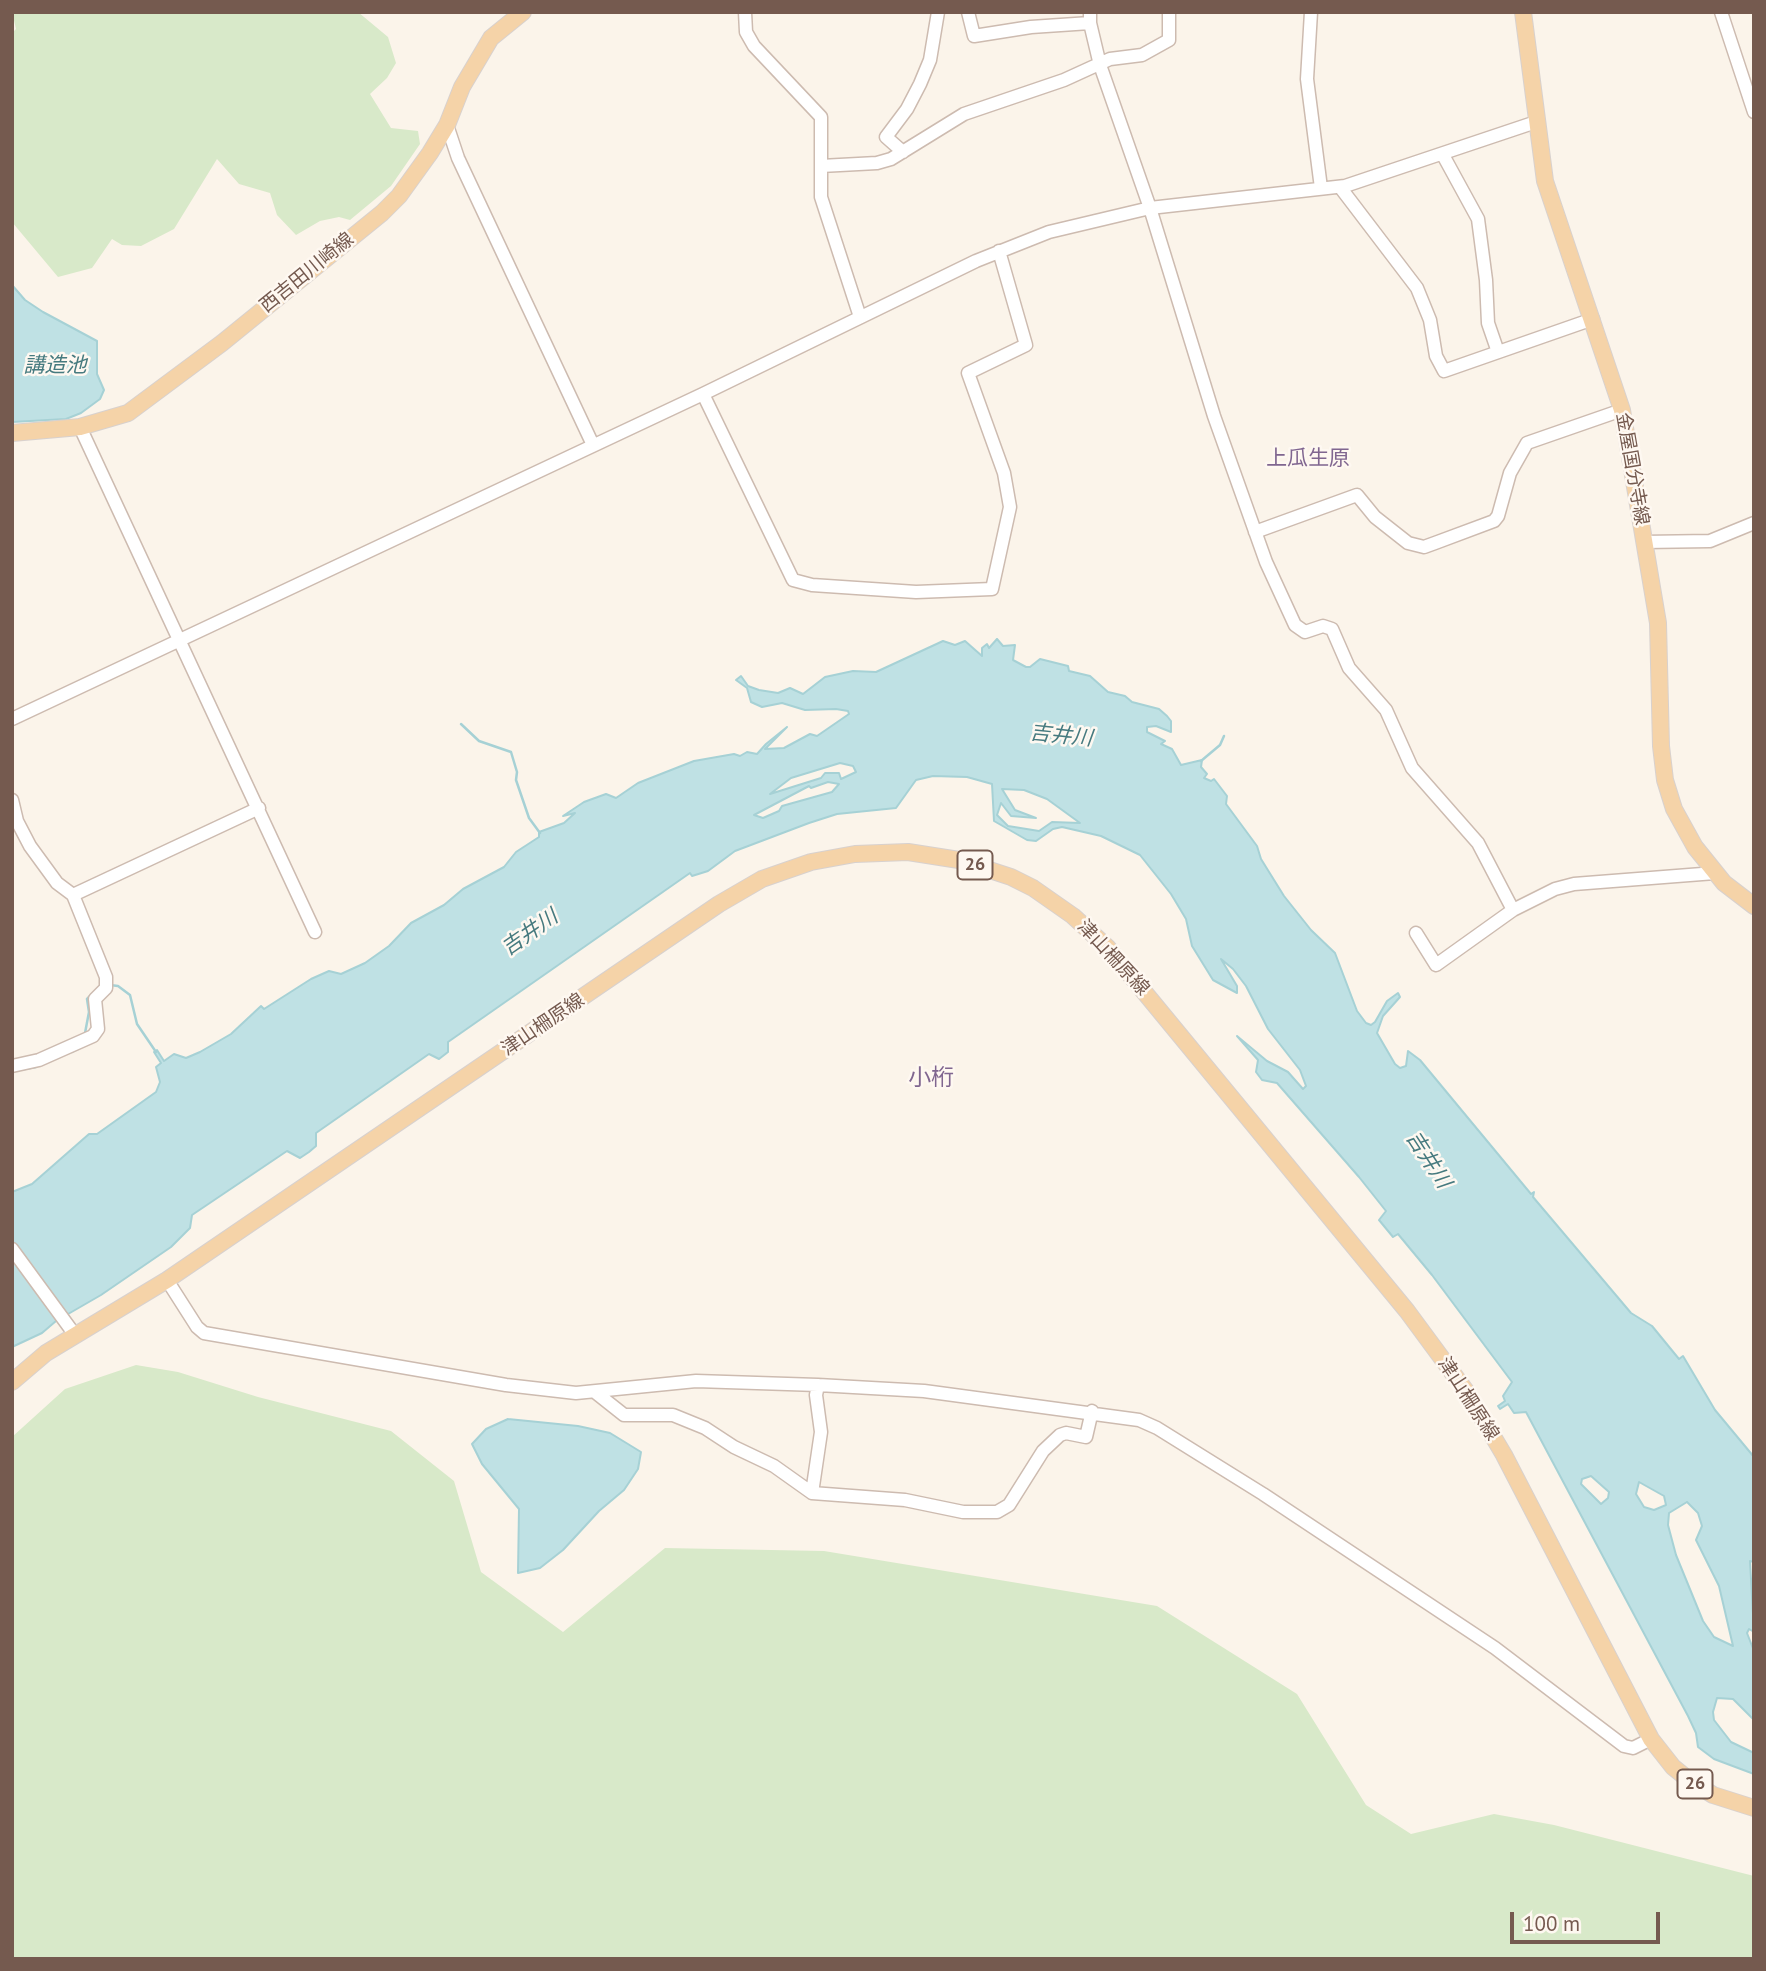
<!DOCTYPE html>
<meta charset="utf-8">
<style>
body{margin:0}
#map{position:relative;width:1766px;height:1971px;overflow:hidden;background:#fbf4ea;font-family:"PT Sans",sans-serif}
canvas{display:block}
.frame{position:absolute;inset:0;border:14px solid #755a4f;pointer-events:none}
.scale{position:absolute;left:1510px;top:1912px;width:150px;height:32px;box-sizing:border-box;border:4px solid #755a4f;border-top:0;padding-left:9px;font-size:21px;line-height:24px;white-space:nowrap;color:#755a4f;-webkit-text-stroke:5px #fef8f1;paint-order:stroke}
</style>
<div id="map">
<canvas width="1766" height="1971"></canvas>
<div class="frame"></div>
<div class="scale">100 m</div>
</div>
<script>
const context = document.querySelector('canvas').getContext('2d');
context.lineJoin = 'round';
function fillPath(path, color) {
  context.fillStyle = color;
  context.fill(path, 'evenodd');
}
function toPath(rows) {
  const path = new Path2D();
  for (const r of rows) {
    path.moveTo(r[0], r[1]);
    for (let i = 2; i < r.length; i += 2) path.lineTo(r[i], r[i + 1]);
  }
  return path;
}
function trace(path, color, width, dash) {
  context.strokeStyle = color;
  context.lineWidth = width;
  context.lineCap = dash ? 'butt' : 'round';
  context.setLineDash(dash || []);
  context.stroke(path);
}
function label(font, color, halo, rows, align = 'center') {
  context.font = font + ' "PT Sans","Noto Sans JP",sans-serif';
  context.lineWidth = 5;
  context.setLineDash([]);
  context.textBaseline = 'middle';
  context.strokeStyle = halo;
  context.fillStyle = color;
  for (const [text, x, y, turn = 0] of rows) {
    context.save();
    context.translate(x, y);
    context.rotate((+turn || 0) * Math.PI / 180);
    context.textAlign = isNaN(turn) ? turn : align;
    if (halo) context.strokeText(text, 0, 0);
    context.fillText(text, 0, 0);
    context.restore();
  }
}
fillPath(toPath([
 [12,12,358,12,388,37,396,63,387,78,370,94,391,128,418,131,420,144,391,186,350,220,339,217,320,221,296,235,277,215,270,193,239,184,217,159,174,229,141,246,122,245,112,239,92,268,58,277,12,222,12,33,16,29],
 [136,1365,178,1372,258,1397,391,1431,454,1481,481,1572,563,1632,665,1548,824,1551,1157,1606,1297,1694,1366,1805,1411,1834,1494,1814,1554,1825,1754,1876,1754,1959,12,1959,12,1437,65,1389]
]), '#d8e9c9');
const water = toPath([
 [12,285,25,300,43,312,97,341,97,374,104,390,100,399,81,413,66,419,12,422,12,285],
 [997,639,1003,646,1015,645,1013,660,1026,667,1030,667,1040,659,1068,666,1069,671,1090,676,1108,692,1125,696,1132,702,1159,709,1167,716,1171,721,1171,732,1156,726,1147,727,1147,732,1165,741,1161,744,1172,749,1181,765,1202,760,1201,767,1207,774,1204,778,1211,781,1214,779,1227,796,1226,804,1257,846,1261,859,1284,896,1311,930,1335,953,1357,1011,1366,1023,1371,1025,1375,1022,1387,1001,1398,993,1400,997,1383,1016,1377,1033,1395,1064,1400,1068,1406,1066,1408,1051,1420,1060,1531,1194,1534,1192,1533,1197,1631,1313,1652,1326,1679,1359,1683,1356,1715,1410,1754,1457,1754,1562,1750,1561,1754,1632,1749,1629,1747,1633,1754,1651,1754,1720,1733,1699,1717,1698,1713,1712,1714,1720,1731,1742,1754,1753,1754,1774,1714,1759,1698,1747,1696,1733,1688,1716,1526,1412,1514,1413,1508,1404,1500,1409,1498,1406,1505,1401,1503,1396,1512,1382,1432,1275,1398,1234,1393,1237,1379,1220,1386,1211,1359,1177,1277,1083,1262,1080,1256,1072,1258,1060,1237,1036,1267,1061,1288,1072,1303,1089,1306,1086,1300,1070,1268,1029,1246,986,1233,969,1221,959,1237,986,1237,993,1213,980,1192,946,1186,919,1171,894,1140,855,1101,836,1062,827,1053,829,1036,841,1027,840,994,821,992,784,967,777,933,776,916,780,896,808,837,814,809,823,735,851,708,871,692,876,690,873,448,1042,448,1052,439,1059,429,1054,316,1133,316,1146,309,1152,300,1158,287,1151,192,1215,190,1228,171,1247,101,1295,56,1321,42,1333,12,1347,12,1192,32,1184,89,1134,97,1134,156,1092,160,1082,156,1067,161,1063,154,1052,157,1050,164,1061,174,1054,186,1058,200,1052,231,1034,261,1006,264,1009,311,979,329,971,341,974,365,963,389,946,411,923,444,905,463,889,504,867,516,852,539,837,539,832,564,823,575,813,563,816,584,802,606,794,616,798,638,783,694,761,734,754,740,756,747,752,757,754,766,744,787,727,765,749,784,748,810,734,817,736,849,714,848,711,836,709,805,710,782,703,762,707,751,702,747,688,736,680,741,676,748,686,759,690,778,693,790,688,803,694,825,677,853,671,876,672,943,641,955,645,965,641,982,656,982,648,987,644,989,648,997,639],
 [840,763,853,766,856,772,841,779,839,773,825,773,821,778,770,794,791,778,840,763],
 [828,782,839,784,832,792,782,806,779,811,763,818,754,815,809,786,811,788,828,782],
 [1002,789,1024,790,1047,799,1080,823,1052,822,1039,831,1008,826,997,815,1001,803,1011,816,1036,818,1015,810,1002,789],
 [1591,1476,1609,1492,1608,1498,1601,1504,1581,1484,1582,1479,1591,1476],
 [1639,1482,1664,1496,1666,1505,1654,1510,1644,1507,1636,1494,1639,1482],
 [1687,1502,1698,1513,1702,1526,1696,1540,1719,1586,1733,1646,1714,1637,1703,1621,1676,1555,1668,1525,1669,1513,1687,1502],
 [508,1419,578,1426,610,1433,641,1452,638,1469,624,1490,599,1511,563,1550,540,1568,518,1573,519,1509,482,1464,472,1444,486,1429,508,1419]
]);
fillPath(water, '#bfe1e4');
trace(water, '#a6d1d5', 2);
trace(toPath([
 [461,724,479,741,511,752,517,772,516,780,529,818,540,833],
 [1201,761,1220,745,1224,736],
 [110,985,118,986,130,995,137,1024,156,1052],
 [85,1033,89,1012,87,999,92,994],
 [72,1052,84,1046],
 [19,1070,36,1067]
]), '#a6d1d5', 2.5);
const minor = toPath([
 [745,12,746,32,754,46,821,117,821,197,860,317],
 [968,12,974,36,1031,27,1090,23],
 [1090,12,1090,23,1100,65,1150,208,1214,416,1266,562,1295,625,1305,632,1323,626,1332,629,1349,668,1386,710,1412,768,1478,843,1513,910,1555,889,1574,884,1715,873],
 [1311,12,1307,79,1321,188],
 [1721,12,1754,112],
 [447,125,458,158,593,445],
 [903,152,886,137,907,109,920,84,930,60,938,12],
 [1443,155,1478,219,1486,280,1488,323,1498,352],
 [821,166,877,163,891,159,964,114,1064,80,1110,59,1142,55,1169,40,1169,12],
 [1340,187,1417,288,1430,320,1436,356,1444,371,1593,319],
 [703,394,793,580,812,585,916,592,992,589,1010,507,1004,473,968,373,1026,345,999,251],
 [80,427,315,932],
 [1255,532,1357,495,1375,517,1408,543,1424,547,1435,543,1494,521,1498,516,1510,473,1527,443,1622,410],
 [1644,542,1710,541,1754,523],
 [12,719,703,394,976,261,1049,232,1150,208,1345,186,1536,122],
 [12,800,17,821,30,846,57,883,73,895,106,977,106,988,95,999,98,1029,93,1036,39,1060,12,1066],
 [73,895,259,808],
 [1416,933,1436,965,1513,910],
 [12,1249,75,1335],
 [167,1280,197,1327,204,1333,506,1385,576,1393,696,1381,818,1385,924,1391,1139,1420,1157,1428,1263,1494,1495,1648,1624,1746,1633,1748,1651,1739],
 [595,1392,624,1415,673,1415,705,1428,734,1447,774,1466,812,1493,905,1500,963,1512,997,1512,1009,1505,1043,1451,1060,1435,1066,1433,1086,1437,1092,1411],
 [812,1493,821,1432,816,1395,818,1385]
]);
const major = toPath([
 [1523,12,1545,181,1622,410,1658,623,1661,746,1665,780,1674,809,1695,847,1724,883,1754,906],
 [12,433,80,427,128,413,222,343,382,213,399,196,430,153,447,125,462,87,491,38,523,12],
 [12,1382,46,1353,167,1280,719,904,762,879,811,862,855,854,908,852,959,860,1011,877,1033,888,1073,916,1108,948,1407,1311,1466,1391,1504,1455,1651,1739,1673,1767,1689,1780,1713,1795,1754,1808]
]);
trace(minor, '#cdbbb0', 15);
trace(major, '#d8d1ce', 18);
trace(minor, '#fff', 12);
trace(major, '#f5d3a8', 16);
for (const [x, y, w] of [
 [975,865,35],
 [1695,1784,35]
]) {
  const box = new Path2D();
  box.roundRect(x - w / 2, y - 14.5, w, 29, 5);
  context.fillStyle = '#fef8f1';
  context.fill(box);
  trace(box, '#755a4f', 2);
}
label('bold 18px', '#755a4f', null, [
 ["26",975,865],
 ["26",1695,1784]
]);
label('19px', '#755a4f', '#fef8f1', [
 ["西吉田川崎線",307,273,-39],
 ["金屋国分寺線",1632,469,80],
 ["津山柵原線",1113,958,47],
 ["津山柵原線",543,1025,-34],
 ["津山柵原線",1468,1399,57]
]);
label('italic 21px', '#467a7f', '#fef8f1', [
 ["講造池",55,366],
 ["吉井川",1061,736,6],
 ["吉井川",530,933,-35],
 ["吉井川",1428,1160,57]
]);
label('21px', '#806690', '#fef8f1', [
 ["上瓜生原",1308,459]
]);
label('23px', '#806690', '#fef8f1', [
 ["小桁",931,1078]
]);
</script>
